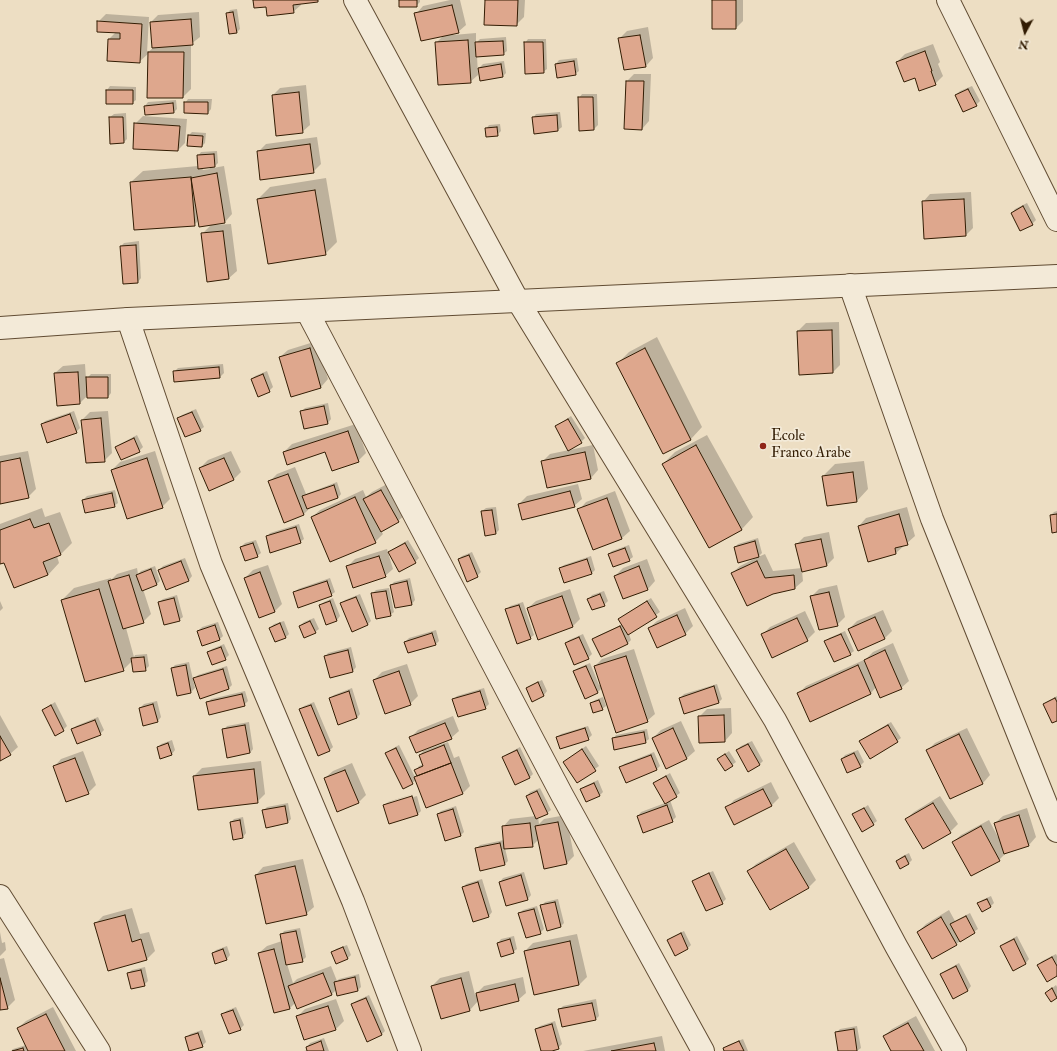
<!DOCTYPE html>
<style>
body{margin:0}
#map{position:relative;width:1057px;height:1051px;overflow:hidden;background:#eddec3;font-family:"IM FELL Double Pica",serif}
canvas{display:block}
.north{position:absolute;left:1005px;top:12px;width:40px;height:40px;-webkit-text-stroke:3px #f3ead8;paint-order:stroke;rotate:187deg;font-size:11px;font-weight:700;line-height:16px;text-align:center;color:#321c03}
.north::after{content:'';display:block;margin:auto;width:14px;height:18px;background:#321c03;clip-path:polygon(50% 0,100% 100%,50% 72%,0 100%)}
</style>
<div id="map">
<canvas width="1057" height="1051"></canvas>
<div class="north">N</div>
</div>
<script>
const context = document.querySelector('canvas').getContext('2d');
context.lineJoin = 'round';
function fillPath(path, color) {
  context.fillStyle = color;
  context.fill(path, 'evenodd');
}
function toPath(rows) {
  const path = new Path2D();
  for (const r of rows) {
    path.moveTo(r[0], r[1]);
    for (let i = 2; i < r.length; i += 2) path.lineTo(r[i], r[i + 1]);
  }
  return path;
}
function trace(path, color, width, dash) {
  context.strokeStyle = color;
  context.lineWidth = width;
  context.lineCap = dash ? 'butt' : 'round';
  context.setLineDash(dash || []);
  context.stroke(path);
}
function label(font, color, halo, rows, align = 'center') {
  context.font = font + ' "IM FELL Double Pica",serif';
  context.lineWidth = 3.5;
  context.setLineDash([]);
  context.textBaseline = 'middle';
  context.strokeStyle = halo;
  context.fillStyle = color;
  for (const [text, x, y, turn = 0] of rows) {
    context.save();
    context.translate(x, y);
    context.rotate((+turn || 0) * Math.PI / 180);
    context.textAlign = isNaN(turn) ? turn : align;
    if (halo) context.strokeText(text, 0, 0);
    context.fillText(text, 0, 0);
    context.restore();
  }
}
fillPath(toPath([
 [254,0,318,0,301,3,301,5,293,12,266,6],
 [400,0,420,0,420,2,416,6],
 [450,0,460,0,466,25,458,32,453,33,453,35,476,33,476,43,480,39,506,37,507,51,503,54,477,56,478,75,470,82,436,43,444,35,416,14,423,6],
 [486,0,525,0,524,17,516,25],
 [713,0,743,0,743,21,736,28],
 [237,9,240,29,237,32,227,14,230,10],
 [199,12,200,37,191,44,191,89,183,97,148,97,149,53,139,62,109,39,116,32,98,22,106,14,149,17,147,53,153,48,151,22,158,15],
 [648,27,653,58,646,66,619,39,627,31],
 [528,39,546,39,547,69,543,72,525,43],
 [933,44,940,62,938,64,943,76,935,84,915,77,897,62,905,54],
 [577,58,579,71,575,74,556,64,559,60],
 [504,61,506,73,503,76,478,69,483,64],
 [634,74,651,74,649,121,642,129,627,81],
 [306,85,310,125,302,132,273,95,280,88],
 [110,86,136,87,136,100,132,103,107,90],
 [972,86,980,101,976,105,956,95,960,91],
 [582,94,597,94,598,125,594,129,580,130,579,98],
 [188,99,212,99,211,109,208,113,185,103],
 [176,100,177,109,174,112,145,106,148,102],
 [560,112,562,127,558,130,534,133,533,118,536,114],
 [126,113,127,139,124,142,110,117,114,114],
 [143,116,187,119,185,143,178,150,135,124],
 [500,124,501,131,497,135,486,129,489,125],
 [192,132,206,133,205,143,202,146,189,135],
 [317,137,321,164,313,172,258,152,266,144],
 [217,151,218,163,213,168,224,166,232,214,225,222,199,220,194,225,131,182,143,171,198,166,198,156,201,152],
 [209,167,210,169,203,170,202,168],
 [326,178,337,242,325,254,258,199,270,187],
 [971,192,973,228,966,235,923,202,930,194],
 [1027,203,1036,220,1032,224,1012,213,1015,209],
 [231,224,237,271,229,278,202,234,211,225],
 [139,241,141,278,138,282,121,246,124,243],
 [839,322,840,365,833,372,798,331,806,323],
 [657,337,702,427,691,439,664,453,617,364,629,352],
 [317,341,328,379,321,387,280,357,288,350],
 [85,364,86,379,91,374,111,374,111,393,108,397,88,395,80,403,55,373,63,366],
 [223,364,224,373,220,377,175,381,174,372,178,368],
 [267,371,273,387,269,391,252,379,255,376],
 [328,403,331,419,328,423,301,412,305,408],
 [196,409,204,427,200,430,178,419,182,415],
 [74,411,80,428,76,432,42,425,45,421],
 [108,411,112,453,104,461,82,420,90,412],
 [571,416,585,438,581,442,556,426],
 [356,424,366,453,358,461,326,451,284,452,292,444],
 [137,435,143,447,139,451,116,447,120,444],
 [707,435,753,517,742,529,709,547,663,464,675,452],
 [593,445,598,470,591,478,548,487,542,462,550,454],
 [28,451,36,489,28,497,0,503,0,456],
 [155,451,170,499,162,507,112,470,120,462],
 [231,451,241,472,233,480,200,468,208,460],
 [864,461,868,489,857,501,827,505,823,476,835,464],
 [295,467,306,494,337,482,341,494,338,498,311,507,303,515,269,482,277,474],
 [389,483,406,514,398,521,381,531,383,534,375,542,312,517,320,510,363,490,366,497,372,492],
 [578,484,582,499,574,506,519,504,527,496],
 [115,490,118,503,114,506,83,500,87,496],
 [615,491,630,531,622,538,593,549,579,510,586,502],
 [496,507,499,530,496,533,482,511,486,508],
 [907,507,915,536,896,553,869,561,859,526,866,518],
 [42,508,45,517,60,512,72,543,61,554,57,556,59,563,48,575,5,561,0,563,0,524],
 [1057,511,1057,531,1051,515,1054,512],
 [299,524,304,539,300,542,267,537,270,533],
 [829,532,834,558,827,565,802,571,803,581,795,588,732,573,740,566,756,558,735,547,738,544,758,538,762,553,758,557,765,554,773,571,802,568,796,545,804,537],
 [256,540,261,553,257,556,241,547,245,543],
 [408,540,419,558,415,562,389,552,393,549],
 [629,545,633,557,629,560,609,554,612,551],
 [387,549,393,569,385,576,347,567,355,559],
 [472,552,481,572,477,576,459,559,462,556],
 [591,556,595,570,591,574,560,568,564,565],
 [185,558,192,576,189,580,159,570,163,566],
 [647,559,655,581,648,589,624,598,615,576,623,568],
 [268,565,282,604,275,611,245,578,253,570],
 [155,566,160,581,156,585,143,589,151,614,143,622,126,628,134,657,135,655,147,654,149,666,145,670,132,661,123,670,62,600,74,588,111,578,111,580,117,574,137,568,138,574,141,571],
 [330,578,335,592,331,595,294,593,298,589],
 [410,578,415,600,412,604,391,585,394,582],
 [837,585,845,617,837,625,811,597,819,589],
 [389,588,394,612,390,615,372,594,376,590],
 [570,589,580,619,573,626,538,638,528,608,536,601],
 [604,591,608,601,604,605,589,599,592,595],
 [360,594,371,621,368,624,352,631,341,604,345,600],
 [177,595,183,617,179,620,159,602,163,599],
 [333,598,340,616,337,620,327,624,320,606,324,602],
 [651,598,660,612,629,634,631,640,628,643,594,639,597,636,623,624,623,616],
 [0,601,3,608,0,611],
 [523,602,534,635,530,638,507,610,510,606],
 [685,608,693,626,685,634,649,628,657,621],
 [883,610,892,631,884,639,849,629,857,621],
 [805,611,815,632,807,640,772,656,762,635,770,627],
 [314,618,319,629,315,632,300,626,304,622],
 [284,621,289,634,286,637,270,628,274,624],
 [218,622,223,636,219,640,198,631,202,627],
 [436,630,439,641,436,644,405,642,409,638],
 [845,631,854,651,850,654,826,642,829,638],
 [583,634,592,654,588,658,566,643,569,640],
 [893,643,909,681,901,688,876,687,871,693,811,721,798,694,806,686,866,659,873,652],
 [224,644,229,655,225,659,208,652,212,649],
 [351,647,356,667,353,671,330,677,325,657,328,653],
 [634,649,655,714,647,721,602,688,597,693,574,671,578,668,590,663,599,685,601,685,595,666,602,659],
 [189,662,195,688,191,692,178,695,172,668,175,665],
 [407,664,418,696,410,704,374,680,382,672],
 [227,666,232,685,229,688,201,698,194,679,198,675],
 [542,680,547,691,544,695,532,700,527,688,531,685],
 [717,684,722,699,719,702,685,713,680,698,684,694],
 [352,688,360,714,357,718,330,698,334,695],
 [484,688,489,704,485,708,454,699,457,696],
 [245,691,248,701,244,705,208,703,211,699],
 [1057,696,1057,719,1044,704,1048,701],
 [603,697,606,706,602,709,591,703,595,700],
 [157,701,161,717,158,721,140,708,144,704],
 [55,702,67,726,63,730,43,710],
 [314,702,333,747,329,751,300,709,304,706],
 [731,708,732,733,725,741,699,717,707,709],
 [0,715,18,747,10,754,0,760],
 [453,716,459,731,451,738,411,737,418,730],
 [98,717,104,730,100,734,72,730,76,726],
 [681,721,695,751,687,758,667,767,653,738,661,730],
 [249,722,253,749,250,753,224,730,227,726],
 [891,722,901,738,897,741,861,742,864,738],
 [588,726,592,735,588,739,557,737,561,734],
 [967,728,990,775,983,783,951,798,927,751,935,743],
 [647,729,649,739,645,742,613,739,616,735],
 [172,740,175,750,172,754,158,748,161,744],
 [752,741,763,761,759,765,737,750,741,746],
 [448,742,454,758,459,756,470,786,463,793,416,780,412,783,387,753,390,750,399,745,415,777,417,775,416,770,419,766,424,764,420,755,423,751],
 [586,746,599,766,577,782,564,762],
 [520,747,533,774,530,777,516,784,503,758,507,754],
 [858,750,864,762,860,766,842,759,845,755],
 [83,751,96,785,88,793,54,767,61,759],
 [729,751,736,762,732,765,722,756],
 [654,752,660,766,656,770,621,768,624,764],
 [261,761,265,794,257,802,194,776,202,768],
 [352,763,366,795,358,803,325,778,333,771],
 [670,773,680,793,670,800,676,817,672,821,638,816,641,812,665,803,654,783,658,780],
 [598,780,603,792,600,795,587,801,581,789,585,786],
 [771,782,779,798,771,806,727,808,734,800],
 [540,788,551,810,547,813,538,817,539,824,544,819,566,815,574,856,566,864,539,839,532,846,505,848,508,861,504,865,476,849,480,845,504,840,503,827,510,819,536,816,527,796,530,792],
 [416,793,387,803,387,805,417,796,421,811,418,814,390,823,384,806,388,802],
 [940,796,958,824,950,832,906,819,914,812],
 [288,803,291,819,288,822,263,811,267,807],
 [868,805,877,821,873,824,854,815],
 [456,806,464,832,460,836,438,814,441,811],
 [1027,808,1036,837,1029,845,1007,852,999,860,953,842,961,835,989,820,998,837,1000,837,995,823,1003,816],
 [243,817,246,833,243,837,231,822,234,819],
 [794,842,816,880,808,888,749,871,756,864],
 [909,853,912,860,909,863,900,867,897,861,901,857],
 [303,859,314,907,306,914,256,875,263,867],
 [713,871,726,899,722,903,693,881,697,878],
 [524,872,531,895,528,899,507,905,500,882,503,878],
 [482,879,492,912,489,916,474,921,463,888,466,884],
 [991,896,994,903,991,906,982,910,979,904,982,900],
 [558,899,564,923,561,926,542,906,545,902],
 [537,906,544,929,540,933,520,913,523,910],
 [132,908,140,934,149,932,155,951,147,959,108,970,95,924,103,916],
 [949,910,955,921,970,913,978,929,956,944,933,957,918,932,926,924],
 [300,928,306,957,302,961,287,964,293,983,297,979,331,966,337,981,339,979,359,974,361,987,358,990,337,989,331,995,295,1003,290,1008,259,953,267,946,282,941,281,935,284,931],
 [684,931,691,945,688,948,676,954,668,940,672,937],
 [0,932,2,943,5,942,6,950,0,956],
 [577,934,587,977,579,985,525,951,533,943],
 [514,936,517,949,513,952,498,943,501,939],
 [1017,936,1029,959,1026,963,1013,970,1001,946,1005,943],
 [347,945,351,955,347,959,333,952,336,949],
 [227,946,230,955,227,959,216,963,213,953,216,950],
 [1056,954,1057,956,1057,975,1038,965,1042,961],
 [4,958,15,1000,7,1008,0,1009,0,959],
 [959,963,971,986,968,990,954,997,941,974,945,971],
 [145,967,148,981,144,985,128,973,132,970],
 [469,971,475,995,484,986,523,977,526,993,518,1000,478,1001,470,1010,441,1018,432,986,440,978],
 [1056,985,1057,987,1057,997,1051,1001,1046,993],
 [369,995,385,1031,381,1035,352,1004,356,1001],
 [336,999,344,1021,336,1029,305,1039,297,1017,305,1009],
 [596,999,599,1016,596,1019,559,1010,563,1006],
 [53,1007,76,1051,29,1051,28,1050,28,1051,11,1051,13,1049,26,1045,18,1028,26,1021],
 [236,1007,244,1025,240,1029,223,1015,226,1011],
 [916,1016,935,1051,892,1051,884,1036,892,1029],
 [555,1021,562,1044,558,1048,548,1051,542,1051,536,1029,540,1026],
 [857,1026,861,1048,857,1051,839,1051,836,1033,840,1029],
 [202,1030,206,1042,202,1046,187,1038,190,1034],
 [662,1036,665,1051,583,1051],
 [324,1038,329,1051,304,1051,308,1050,307,1047,310,1043],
 [743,1039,748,1051,726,1051,724,1049,728,1045]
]), '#0003');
const building = toPath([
 [253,0,318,0,318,2,293,5,294,13,267,16,266,7,254,8,253,0],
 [399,0,417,0,417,7,399,7,399,0],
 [485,0,518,0,517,26,484,25,485,0],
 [712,0,736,0,736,29,712,29,712,0],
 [452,5,459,33,421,41,414,13,452,5],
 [233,12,237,33,229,34,226,13,233,12],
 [191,19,193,45,152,48,150,22,191,19],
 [97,21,142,24,140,63,107,61,108,39,120,39,120,33,97,32,97,21],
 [640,35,646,67,624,70,618,38,640,35],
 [468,40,471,83,438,85,435,42,468,40],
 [503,41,504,55,476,57,475,42,503,41],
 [524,42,543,42,544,73,525,74,524,42],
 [925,51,932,71,931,71,936,85,919,91,915,78,904,82,896,62,925,51],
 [148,52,184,52,183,98,147,98,148,52],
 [574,61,576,75,557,78,555,64,574,61],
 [501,64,503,77,480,81,478,68,501,64],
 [626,81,644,81,642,130,624,129,626,81],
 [968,89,977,106,963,112,955,95,968,89],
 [106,90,133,90,133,104,106,104,106,90],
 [299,92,303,133,276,136,272,95,299,92],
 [578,97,593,97,594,130,579,131,578,97],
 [184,102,208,102,208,114,184,113,184,102],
 [173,103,174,113,145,115,144,106,173,103],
 [557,115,558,131,534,134,532,117,557,115],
 [109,117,123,117,124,143,110,144,109,117],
 [134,123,180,126,178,151,133,149,134,123],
 [497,127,498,136,486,137,485,128,497,127],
 [188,135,203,136,202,147,187,146,188,135],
 [310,144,314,173,260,180,257,151,310,144],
 [214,154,215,167,198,169,197,155,214,154],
 [217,173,225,223,199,227,191,178,217,173],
 [191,177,195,226,134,230,130,182,191,177],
 [315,190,326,255,268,264,257,199,315,190],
 [964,199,966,236,924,239,922,201,964,199],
 [1023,206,1033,225,1020,231,1011,213,1023,206],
 [223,231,229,279,207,282,201,233,223,231],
 [136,245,138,283,123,284,120,246,136,245],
 [832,330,833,373,799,375,797,331,832,330],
 [310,348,321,388,291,397,279,357,310,348],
 [645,348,691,440,663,454,616,363,645,348],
 [219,367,220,378,174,382,173,371,219,367],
 [78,372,80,404,57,406,54,373,78,372],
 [263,374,270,392,258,397,251,379,263,374],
 [86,377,108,377,108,398,87,398,86,377],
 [324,406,328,424,304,429,300,411,324,406],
 [192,412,201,431,185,437,177,418,192,412],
 [70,414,77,433,47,443,41,424,70,414],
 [101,418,105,462,86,463,81,420,101,418],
 [568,419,582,443,568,451,555,426,568,419],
 [348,431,359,462,332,471,325,452,287,465,283,452,348,431],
 [134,438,140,452,121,460,115,447,134,438],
 [696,445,742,530,709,548,662,464,696,445],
 [585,452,591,479,547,488,541,461,585,452],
 [20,458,29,498,0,504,0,462,20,458],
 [147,458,163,508,127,519,111,470,147,458],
 [224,458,234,480,209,491,199,468,224,458],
 [853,472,857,502,827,506,822,476,853,472],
 [288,474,304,515,284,523,268,481,288,474],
 [334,485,338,498,307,509,302,496,334,485],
 [381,490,399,522,381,532,363,499,381,490],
 [570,491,575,507,522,520,518,504,570,491],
 [112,493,115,507,85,513,82,500,112,493],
 [355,497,376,543,330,562,311,517,355,497],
 [607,498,622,539,593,550,577,509,607,498],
 [492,510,496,534,485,536,481,511,492,510],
 [899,514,908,545,895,548,896,554,868,562,858,526,899,514],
 [1057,514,1057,532,1052,533,1050,515,1057,514],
 [30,519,34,528,49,523,61,555,43,562,48,575,14,588,4,563,0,564,0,530,30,519],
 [296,527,301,543,270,553,266,536,296,527],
 [821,539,827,566,802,572,795,544,821,539],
 [755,541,759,557,738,563,734,547,755,541],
 [253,543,258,557,245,561,240,547,253,543],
 [405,543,416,563,399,572,388,552,405,543],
 [625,548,630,561,613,567,608,554,625,548],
 [469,555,478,577,467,582,458,559,469,555],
 [379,556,386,577,353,588,346,566,379,556],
 [587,559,592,574,564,583,559,568,587,559],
 [181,561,189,581,166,590,158,570,181,561],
 [757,561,765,578,794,575,795,589,773,594,747,606,731,573,757,561],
 [639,566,648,590,623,599,614,576,639,566],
 [151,569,157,585,142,591,136,575,151,569],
 [260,572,275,612,259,618,244,578,260,572],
 [129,575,144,623,123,629,108,581,129,575],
 [327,581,332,596,298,608,293,592,327,581],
 [407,581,412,605,395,608,390,585,407,581],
 [99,589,124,671,85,682,61,600,99,589],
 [386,591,391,616,376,619,371,593,386,591],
 [829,592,838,626,819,630,810,596,829,592],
 [600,594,605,606,592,610,587,599,600,594],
 [562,596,573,627,538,640,527,608,562,596],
 [356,597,368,625,352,632,340,603,356,597],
 [174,598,180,621,164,625,158,602,174,598],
 [330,601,337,621,326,625,319,605,330,601],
 [647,601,657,617,628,635,618,619,647,601],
 [519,605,531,639,517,644,505,609,519,605],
 [677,615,686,635,657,648,648,628,677,615],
 [875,617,885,639,858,651,848,629,875,617],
 [797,618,808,641,772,658,761,634,797,618],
 [310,621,316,633,304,638,299,626,310,621],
 [280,623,286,638,275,642,269,628,280,623],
 [215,625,220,640,202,646,197,631,215,625],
 [620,626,628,644,601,657,592,639,620,626],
 [432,633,436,645,408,653,404,642,432,633],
 [841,634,851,655,834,662,824,641,841,634],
 [579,637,589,659,574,665,565,643,579,637],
 [221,647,226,660,212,665,207,652,221,647],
 [348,650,353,672,330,678,324,656,348,650],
 [885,650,902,689,880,698,864,660,885,650],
 [626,656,648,722,616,733,594,666,626,656],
 [144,657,146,671,133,672,131,658,144,657],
 [186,665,191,693,177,696,171,668,186,665],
 [858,665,871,694,810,722,797,693,858,665],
 [586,666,598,693,585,699,573,671,586,666],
 [223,669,229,689,200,699,193,678,223,669],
 [399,671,411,705,385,714,373,680,399,671],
 [538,682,544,696,532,702,526,688,538,682],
 [714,686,719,703,684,714,679,698,714,686],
 [349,691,357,718,338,725,329,698,349,691],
 [480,691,486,709,458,717,452,699,480,691],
 [242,694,245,706,209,715,206,702,242,694],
 [1055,698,1057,702,1057,721,1052,723,1043,704,1055,698],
 [599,700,603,710,593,713,590,703,599,700],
 [153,704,158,722,143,726,139,708,153,704],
 [51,705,64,731,55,736,42,710,51,705],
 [311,705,330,751,318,756,299,709,311,705],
 [724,715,725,742,699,743,698,716,724,715],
 [95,720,101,735,77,744,71,729,95,720],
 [445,723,452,739,416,753,409,737,445,723],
 [245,725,250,753,227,758,222,729,245,725],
 [888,725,898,742,870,759,859,741,888,725],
 [585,728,589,740,560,749,556,737,585,728],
 [673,728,687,759,666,769,652,738,673,728],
 [644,732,646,743,614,750,612,738,644,732],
 [959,734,983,784,950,799,926,750,959,734],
 [0,736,11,755,0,761,0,736],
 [168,743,172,755,160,759,157,747,168,743],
 [748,744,760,765,748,772,736,750,748,744],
 [444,745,451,763,417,776,414,770,423,766,419,755,444,745],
 [396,748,413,784,403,789,385,753,396,748],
 [582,749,596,771,577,783,563,762,582,749],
 [517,750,530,778,515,785,502,757,517,750],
 [854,753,861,767,847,773,841,759,854,753],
 [725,754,733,766,725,771,717,759,725,754],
 [651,755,657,770,626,783,619,767,651,755],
 [75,758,89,794,66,802,53,766,75,758],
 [451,763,463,794,426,808,414,777,451,763],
 [254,769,258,803,198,810,193,776,254,769],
 [345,770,359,803,337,812,324,778,345,770],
 [666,776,677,797,665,804,653,783,666,776],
 [594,783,600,796,586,802,580,789,594,783],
 [763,789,772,806,734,825,725,807,763,789],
 [537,791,548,814,536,819,526,796,537,791],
 [412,796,418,815,389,824,383,805,412,796],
 [933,803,951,833,923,849,905,819,933,803],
 [667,805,673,822,643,833,637,816,667,805],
 [285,806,288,823,266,828,262,810,285,806],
 [864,808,874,825,862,832,852,814,864,808],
 [453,809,461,836,445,841,437,814,453,809],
 [1019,815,1029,846,1004,854,994,823,1019,815],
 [240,820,243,838,233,840,230,822,240,820],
 [558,822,567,864,544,869,535,826,558,822],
 [530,823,533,847,504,849,502,826,530,823],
 [981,826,1000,861,971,876,952,842,981,826],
 [500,843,505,865,480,871,475,848,500,843],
 [786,849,809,888,770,910,747,871,786,849],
 [905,856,909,864,900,869,896,861,905,856],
 [295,866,307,915,266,924,255,875,295,866],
 [709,873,723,904,706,911,692,881,709,873],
 [521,875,528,900,506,906,499,882,521,875],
 [478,882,489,917,473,922,462,887,478,882],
 [987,899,991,907,982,912,977,903,987,899],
 [555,902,561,927,547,931,540,905,555,902],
 [534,909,541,934,526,938,518,913,534,909],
 [125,915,132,942,141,939,147,960,108,971,94,923,125,915],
 [966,916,975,933,960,942,950,924,966,916],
 [941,917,957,945,932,959,917,932,941,917],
 [296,931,303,962,286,965,280,934,296,931],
 [681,933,688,949,675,956,667,940,681,933],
 [510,939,514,953,501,957,497,943,510,939],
 [1014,939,1026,964,1013,971,1000,946,1014,939],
 [570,941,579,985,534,995,524,951,570,941],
 [343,947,348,959,336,964,331,952,343,947],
 [223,949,227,960,215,964,212,953,223,949],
 [274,949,290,1009,274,1013,258,953,274,949],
 [1052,957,1057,966,1057,976,1047,982,1037,965,1052,957],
 [956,966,968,991,953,999,940,974,956,966],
 [141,970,145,986,131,989,127,973,141,970],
 [323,973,332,995,297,1009,288,986,323,973],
 [355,977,358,991,337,996,334,982,355,977],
 [0,978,8,1009,0,1010,0,978],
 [461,978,470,1011,441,1019,431,986,461,978],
 [515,984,519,1001,480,1011,476,993,515,984],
 [1052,988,1057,998,1051,1002,1045,993,1052,988],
 [366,998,382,1035,367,1042,351,1004,366,998],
 [592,1003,596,1020,562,1027,558,1009,592,1003],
 [328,1006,336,1030,304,1040,296,1016,328,1006],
 [233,1010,241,1030,229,1034,221,1014,233,1010],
 [46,1014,65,1051,28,1051,17,1028,46,1014],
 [908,1023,924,1051,891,1051,883,1036,908,1023],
 [552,1024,559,1049,552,1051,541,1051,535,1029,552,1024],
 [854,1029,857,1051,838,1051,835,1032,854,1029],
 [198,1033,203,1047,189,1051,185,1037,198,1033],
 [321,1041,324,1051,307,1051,306,1047,321,1041],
 [739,1041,744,1051,724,1051,723,1048,739,1041],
 [654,1043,656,1051,611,1051,654,1043],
 [23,1048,24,1051,12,1051,23,1048]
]);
fillPath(building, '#dea78d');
trace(building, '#321c03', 1);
const minor = toPath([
 [355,0,518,301,775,720,896,946,955,1051],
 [948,0,1057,220],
 [850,285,932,519,1057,831],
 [307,311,562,795,703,1051],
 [128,319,211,564,353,901,410,1051],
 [0,896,99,1051]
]);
const tertiary = toPath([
 [0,328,128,319,1057,276]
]);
trace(minor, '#614c33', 24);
trace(tertiary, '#614c33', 24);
trace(minor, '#f3ead8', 22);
trace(tertiary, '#f3ead8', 22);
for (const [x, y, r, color] of [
 [763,446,4,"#8f2418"]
]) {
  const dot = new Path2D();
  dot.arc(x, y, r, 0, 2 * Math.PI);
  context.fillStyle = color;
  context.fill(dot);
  trace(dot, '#f3ead8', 1.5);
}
label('15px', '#321c03', '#f3ead8', [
 ["Ecole",771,437],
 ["Franco Arabe",771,454]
], 'left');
</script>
